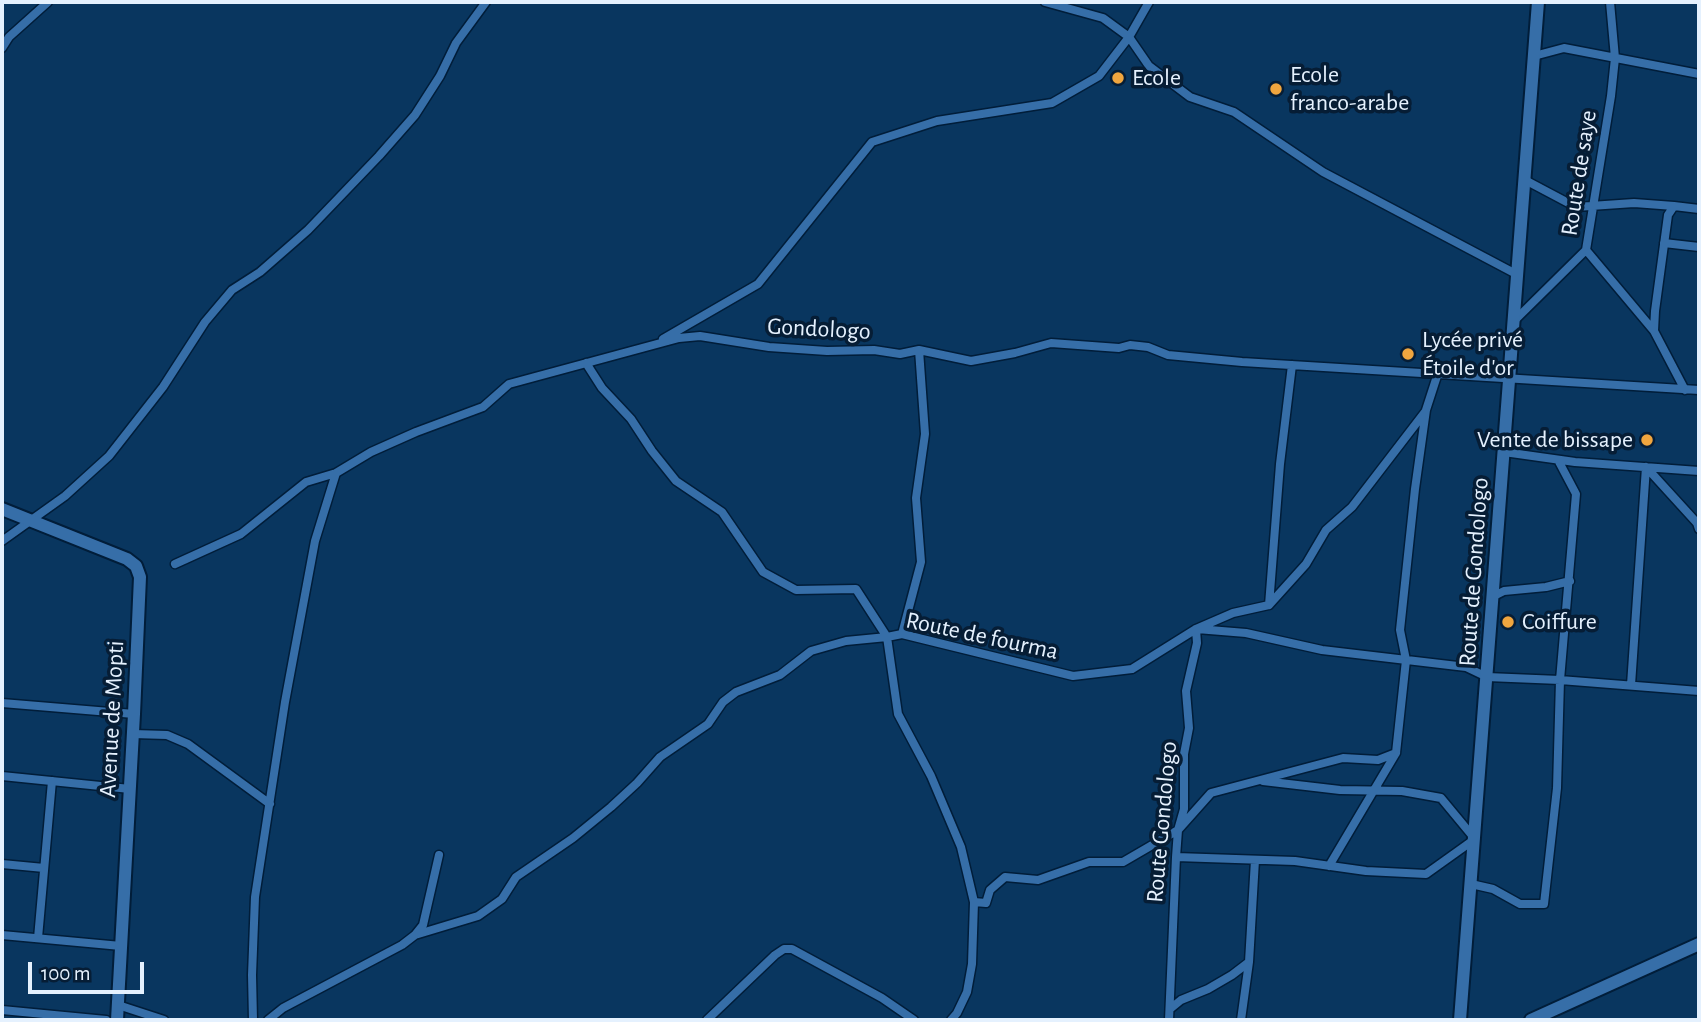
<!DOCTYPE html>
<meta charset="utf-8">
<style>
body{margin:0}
#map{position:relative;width:1701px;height:1022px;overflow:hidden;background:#09365f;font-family:"Alegreya Sans",sans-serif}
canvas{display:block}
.frame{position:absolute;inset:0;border:4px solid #e5f1fe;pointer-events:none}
.scale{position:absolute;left:28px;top:962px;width:116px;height:32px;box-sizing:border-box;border:4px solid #e5f1fe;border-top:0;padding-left:9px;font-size:21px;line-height:24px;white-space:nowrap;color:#e5f1fe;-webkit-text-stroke:5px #061d35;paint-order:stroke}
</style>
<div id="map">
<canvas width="1701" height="1022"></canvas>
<div class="frame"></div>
<div class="scale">100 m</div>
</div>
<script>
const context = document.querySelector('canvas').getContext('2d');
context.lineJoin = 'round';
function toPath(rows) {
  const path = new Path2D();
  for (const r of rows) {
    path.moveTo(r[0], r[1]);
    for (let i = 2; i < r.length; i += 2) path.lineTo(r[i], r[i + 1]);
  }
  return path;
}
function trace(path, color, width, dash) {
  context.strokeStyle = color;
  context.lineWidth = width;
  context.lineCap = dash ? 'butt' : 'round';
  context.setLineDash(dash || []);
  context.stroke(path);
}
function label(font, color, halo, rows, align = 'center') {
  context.font = font + ' "Alegreya Sans",sans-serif';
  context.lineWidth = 7;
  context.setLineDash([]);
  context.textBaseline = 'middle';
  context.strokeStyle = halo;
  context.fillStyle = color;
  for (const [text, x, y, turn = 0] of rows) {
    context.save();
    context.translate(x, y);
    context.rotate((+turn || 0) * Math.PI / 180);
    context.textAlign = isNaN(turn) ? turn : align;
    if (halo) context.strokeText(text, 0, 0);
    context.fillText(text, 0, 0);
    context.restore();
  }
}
const street = toPath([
 [1045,2,1103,18,1129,37,1149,66,1190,97,1234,112,1323,172,1518,275],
 [2,48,9,37,48,2],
 [1534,56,1564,48,1699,74],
 [1525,180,1576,207,1634,203,1674,206],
 [1664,243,1699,247],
 [1586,250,1654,331],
 [1514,321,1586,250,1611,96,1615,58,1610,2],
 [663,339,758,284,872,142,937,121,1052,103,1099,76,1129,37,1149,2],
 [586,363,602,388,631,419,652,451,676,481,722,512,763,572,796,590,856,589,887,637,902,634,1073,676,1132,669,1196,629,1233,613,1269,605,1280,464,1292,365],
 [1685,390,1654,331,1655,311,1668,215,1674,206,1699,209],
 [1504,452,1575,462,1699,471],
 [1646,467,1697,523,1699,529],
 [2,541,65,496,109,456,163,387,205,322,232,290,260,272,308,230,379,156,415,115,440,76,456,43,486,2],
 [175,564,241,534,306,482,336,473,371,452,416,432,483,407,509,384,679,338,700,336,769,347,827,351,874,350,900,354,919,350,971,361,1015,353,1051,343,1119,348,1130,345,1148,347,1168,355,1242,362,1699,390],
 [1492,597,1504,591,1546,587,1570,581],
 [1269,605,1306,564,1326,530,1352,507,1425,412],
 [1197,629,1246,633,1322,650,1466,667,1487,677,1560,680,1699,691],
 [902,634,921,562,916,498,925,434,919,350],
 [1631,685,1646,467],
 [2,703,134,714],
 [133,734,167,735,188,744,270,804],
 [2,776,130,789],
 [1176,857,1295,861,1366,871,1426,874,1475,839,1441,798,1402,791,1340,790,1263,781],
 [2,864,44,868],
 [1329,866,1396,753],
 [1471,884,1493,889,1520,904,1544,904,1557,788,1560,680,1576,494,1558,460],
 [974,902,986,903,990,890,1005,877,1038,880,1089,862,1123,862,1178,830,1211,793,1343,758,1378,760,1396,753,1406,660,1400,630,1415,489,1426,410,1438,373],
 [2,935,121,946],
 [415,935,478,916,502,899,516,877,573,838,611,807,637,783,660,757,708,724,723,702,736,692,780,675,811,651,846,641,887,637,898,714,931,776,961,847,974,902,972,964,967,992,957,1013,951,1020],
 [38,938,52,781],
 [118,1005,164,1020],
 [1170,1009,1181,1000,1208,989,1232,975,1249,962,1255,860],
 [2,1010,106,1020],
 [253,1020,252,975,255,897,285,702,315,541,336,473],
 [268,1020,283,1008,402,945,415,935,423,925,439,855],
 [707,1020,775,955,784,949,792,949,882,998,914,1020],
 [1169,1020,1176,857,1178,830,1184,809,1184,754,1189,728,1186,691,1197,643,1196,629],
 [1241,1020,1249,962]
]);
const secondary = toPath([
 [2,509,127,559,136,566,140,577,134,714,117,1020],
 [1460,1020,1538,2],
 [1531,1020,1699,944]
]);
trace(street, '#011d39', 11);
trace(secondary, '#011d39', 16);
trace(street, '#366ea8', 8);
trace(secondary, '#366ea8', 12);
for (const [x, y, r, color] of [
 [1118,78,7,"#f0a63f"],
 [1276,89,7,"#f0a63f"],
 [1408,354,7,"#f0a63f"],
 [1647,440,7,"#f0a63f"],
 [1508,622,7,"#f0a63f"]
]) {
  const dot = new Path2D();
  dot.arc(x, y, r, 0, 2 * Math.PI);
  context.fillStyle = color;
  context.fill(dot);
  trace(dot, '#061d35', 2.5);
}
label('24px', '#e5f1fe', '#061d35', [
 ["Ecole",1290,75],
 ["franco-arabe",1290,103],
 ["Ecole",1132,78],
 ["Lycée privé",1422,340],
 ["Étoile d'or",1422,368],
 ["Vente de bissape",1633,440,"right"],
 ["Coiffure",1522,622]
], 'left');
label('24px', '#e5f1fe', '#061d35', [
 ["Route de saye",1579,173,-81],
 ["Gondologo",819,329,3],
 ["Route de Gondologo",1474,572,-86],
 ["Route de fourma",982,636,12],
 ["Avenue de Mopti",112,719,-87],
 ["Route Gondologo",1162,822,-85]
]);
</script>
